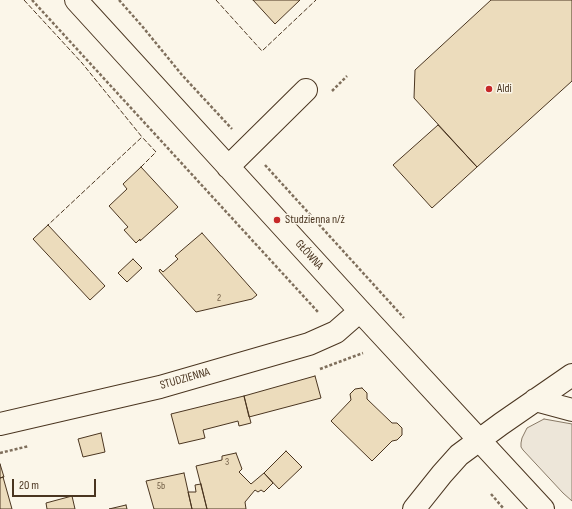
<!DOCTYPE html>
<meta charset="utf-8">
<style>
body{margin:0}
#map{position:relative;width:572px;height:509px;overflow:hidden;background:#fbf6e9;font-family:"Sofia Sans Condensed",sans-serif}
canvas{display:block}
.scale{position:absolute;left:12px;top:479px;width:84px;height:18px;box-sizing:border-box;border:2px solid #4a3520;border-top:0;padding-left:5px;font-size:12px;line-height:14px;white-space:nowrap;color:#4a3520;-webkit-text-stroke:3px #fbf6e9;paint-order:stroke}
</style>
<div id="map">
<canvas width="572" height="509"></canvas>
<div class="scale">20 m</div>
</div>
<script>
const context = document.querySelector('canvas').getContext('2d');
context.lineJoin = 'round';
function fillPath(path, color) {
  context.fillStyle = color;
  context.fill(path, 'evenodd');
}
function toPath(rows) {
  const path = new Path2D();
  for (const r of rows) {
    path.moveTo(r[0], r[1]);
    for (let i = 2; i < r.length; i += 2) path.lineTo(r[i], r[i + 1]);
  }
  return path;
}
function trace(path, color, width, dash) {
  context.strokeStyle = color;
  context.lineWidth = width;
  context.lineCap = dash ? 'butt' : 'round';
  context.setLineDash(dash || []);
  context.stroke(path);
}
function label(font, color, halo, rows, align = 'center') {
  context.font = font + ' "Sofia Sans Condensed",sans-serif';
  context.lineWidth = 3;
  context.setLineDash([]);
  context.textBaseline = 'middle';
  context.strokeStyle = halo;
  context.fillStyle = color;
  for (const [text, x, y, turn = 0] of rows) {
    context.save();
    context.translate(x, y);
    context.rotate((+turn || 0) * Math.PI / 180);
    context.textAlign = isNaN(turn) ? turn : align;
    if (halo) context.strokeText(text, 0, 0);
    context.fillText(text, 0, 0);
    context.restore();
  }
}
const green = toPath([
 [544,419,572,424,572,501,563,493,523,450,521,447,521,443,522,438,527,428,544,419]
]);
fillPath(green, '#ede6d9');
trace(green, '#887966', 1);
const building = toPath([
 [253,0,300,0,275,24,253,0],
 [491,0,572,0,572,81,477,167,414,98,415,70,491,0],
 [438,125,477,167,432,208,393,165,438,125],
 [141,167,178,207,140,241,140,239,136,243,124,230,128,227,109,206,127,189,123,184,141,167],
 [48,225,105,286,90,300,33,239,48,225],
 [202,233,257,295,252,299,196,312,159,271,160,269,163,272,178,259,175,256,202,233],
 [133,259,142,268,127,282,118,273,133,259],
 [315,376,321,398,249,417,244,396,315,376],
 [362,388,367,393,367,399,392,423,397,423,402,428,402,435,397,440,392,441,372,461,331,421,351,400,350,394,355,389,362,388],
 [244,396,251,423,239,426,238,421,203,430,205,438,179,444,171,414,244,396],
 [101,433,105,452,83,457,78,439,101,433],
 [286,451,302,467,279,489,264,473,286,451],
 [236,453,242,469,239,472,251,484,264,473,273,483,264,492,261,490,258,492,255,490,245,502,246,509,207,509,196,466,222,460,222,456,236,453],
 [0,464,4,477,0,478,0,464],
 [184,473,192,509,154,509,146,481,184,473],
 [3,477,12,509,0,509,0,478,3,477],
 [201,484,207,509,192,509,188,492,196,492,195,485,201,484],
 [72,496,75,509,47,509,46,503,72,496],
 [126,505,127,509,109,509,126,505]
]);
fillPath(building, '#ecdcbc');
trace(building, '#4a3520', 1);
const minor = toPath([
 [76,0,360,311,543,509],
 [228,167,306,90],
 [535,400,572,410],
 [0,424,160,387,309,344,336,332,360,311],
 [414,509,442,474,459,455,501,424,572,375]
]);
trace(minor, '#4a3520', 24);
trace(toPath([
 [32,0,318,312],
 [119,0,142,26,182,75,232,129],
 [332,91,347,76],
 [265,165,404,318],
 [320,369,363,353],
 [0,453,29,446],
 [491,494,504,509]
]), '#7f6f5c', 2.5, [3, 2]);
trace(minor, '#fbf6e9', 22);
trace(toPath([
 [24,0,82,63,142,137,48,225],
 [216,0,262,51,316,0],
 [141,167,156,152,142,137]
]), '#4a3520', 1, [5, 2]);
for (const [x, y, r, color] of [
 [489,89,4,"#c62828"],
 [277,220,4,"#c62828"]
]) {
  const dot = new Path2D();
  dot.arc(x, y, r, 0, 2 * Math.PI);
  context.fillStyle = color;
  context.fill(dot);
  trace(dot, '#fbf6e9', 1.5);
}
label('10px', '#725f47', null, [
 ["2",219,298],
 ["3",227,462],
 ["5b",161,486]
]);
label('12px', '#4a3520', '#fbf6e9', [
 ["Aldi",497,89],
 ["Studzienna n/ż",285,220]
], 'left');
label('12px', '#4a3520', '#fbf6e9', [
 ["GŁÓWNA",309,255,48],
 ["STUDZIENNA",185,379,-16]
]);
</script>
